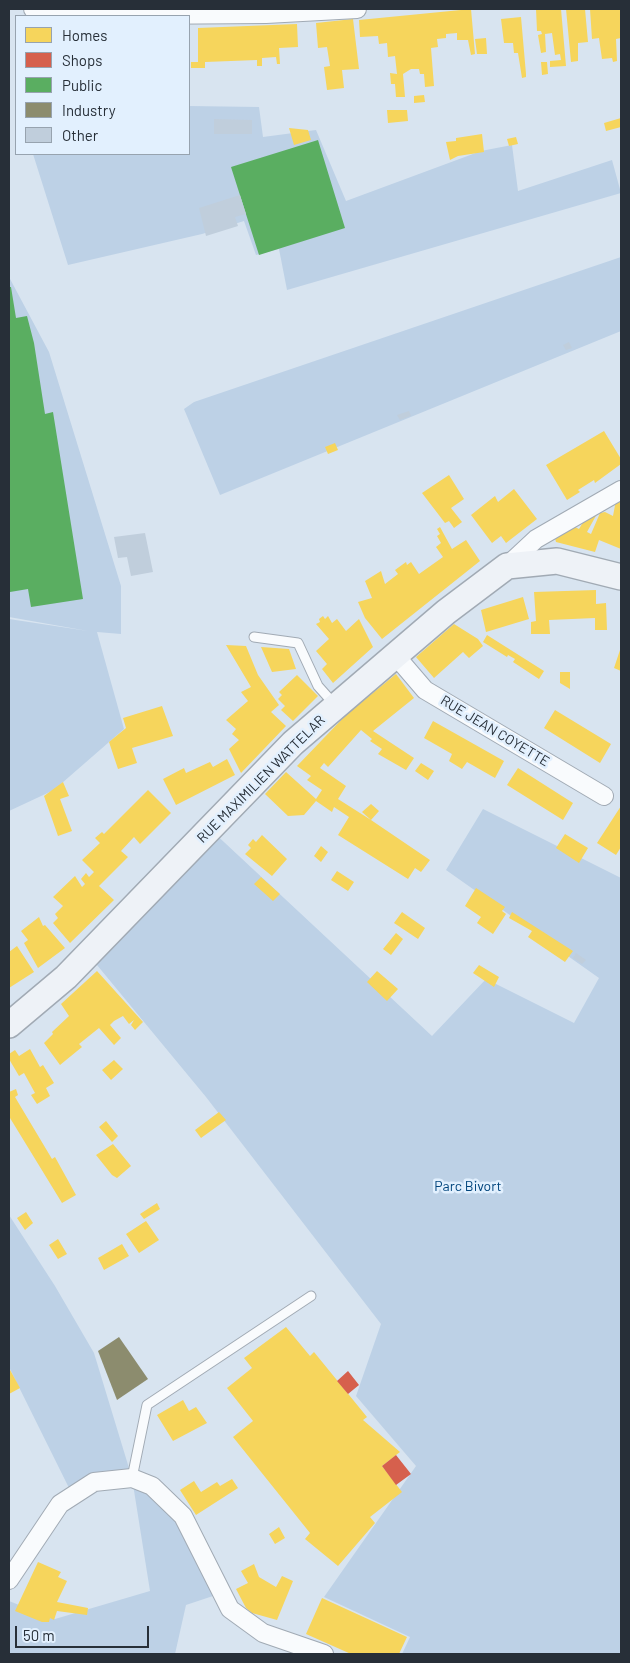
<!DOCTYPE html>
<style>
body{margin:0}
#map{position:relative;width:630px;height:1663px;overflow:hidden;background:#d8e4f0;font-family:Barlow,sans-serif}
canvas{display:block}
.frame{position:absolute;inset:0;border:10px solid #272f38;pointer-events:none}
.legend{position:absolute;left:15px;top:15px;width:175px;height:140px;box-sizing:border-box;background:#e2f0fe;border:1px solid #97a3af;margin:0;padding:6px 9px;list-style:none;font-size:15px;color:#272f38}
.legend li{display:flex;align-items:center;gap:10px;height:25px}
.legend b{width:25px;border:1px solid #97a3af}
.scale{position:absolute;left:15px;top:1626px;width:134px;height:22px;box-sizing:border-box;border:2px solid #272f38;border-top:0;padding-left:6px;font-size:15px;line-height:18px;white-space:nowrap;color:#272f38;-webkit-text-stroke:4px #e2f0fe;paint-order:stroke}
</style>
<div id="map">
<canvas width="630" height="1663"></canvas>
<div class="frame"></div>
<ul class="legend">
<li><b style="height:14px;background:#f6d55c"></b>Homes</li>
<li><b style="height:14px;background:#d6604d"></b>Shops</li>
<li><b style="height:14px;background:#5aae61"></b>Public</li>
<li><b style="height:14px;background:#8c8c6e"></b>Industry</li>
<li><b style="height:14px;background:#c0cedc"></b>Other</li>
</ul>
<div class="scale">50 m</div>
</div>
<script>
const context = document.querySelector('canvas').getContext('2d');
context.lineJoin = 'round';
function fillPath(path, color) {
  context.fillStyle = color;
  context.fill(path, 'evenodd');
}
function toPath(rows) {
  const path = new Path2D();
  for (const r of rows) {
    path.moveTo(r[0], r[1]);
    for (let i = 2; i < r.length; i += 2) path.lineTo(r[i], r[i + 1]);
  }
  return path;
}
function trace(path, color, width, dash) {
  context.strokeStyle = color;
  context.lineWidth = width;
  context.lineCap = dash ? 'butt' : 'round';
  context.setLineDash(dash || []);
  context.stroke(path);
}
function label(font, color, halo, rows, align = 'center') {
  context.font = font + ' Barlow,sans-serif';
  context.lineWidth = 5;
  context.setLineDash([]);
  context.textBaseline = 'middle';
  context.strokeStyle = halo;
  context.fillStyle = color;
  for (const [text, x, y, turn = 0] of rows) {
    context.save();
    context.translate(x, y);
    context.rotate((+turn || 0) * Math.PI / 180);
    context.textAlign = isNaN(turn) ? turn : align;
    if (halo) context.strokeText(text, 0, 0);
    context.fillText(text, 0, 0);
    context.restore();
  }
}
fillPath(toPath([
 [189,106,259,107,263,137,316,130,346,201,481,151,512,145,518,191,612,160,621,193,287,290,279,249,256,255,244,221,202,234,68,265,33,154,189,154],
 [621,257,621,331,220,495,184,409,194,402],
 [9,277,49,352,121,586,121,634,97,632,124,729,54,790,9,811,9,619,88,631,9,617],
 [483,809,621,878,621,1654,402,1654,410,1637,324,1597,416,1466,356,1396,381,1324,206,1097,92,959,210,829,432,1036,486,979,574,1023,599,978,446,870],
 [9,1215,55,1286,94,1353,132,1478,174,1507,222,1593,186,1605,175,1654,9,1654,9,1601,55,1619,150,1591,132,1478,69,1488,9,1367]
]), '#bdd1e6');
fillPath(toPath([
 [471,9,475,54,471,55,468,40,457,40,457,33,446,34,446,38,437,39,438,47,431,48,434,86,425,87,424,74,420,74,419,69,411,69,403,74,405,97,396,97,395,84,391,84,390,73,397,74,395,56,388,57,387,43,379,44,378,36,360,37,359,20],
 [536,9,561,9,566,66,550,67,550,61,561,60,560,54,555,55,552,33,545,34,546,52,541,53,538,35,542,34,541,31,537,31],
 [566,9,585,9,588,42,578,43,578,61,571,62],
 [590,9,621,9,621,38,616,39,617,61,613,62,612,58,602,59,599,38,592,39],
 [521,17,526,74,526,77,522,78,518,53,514,53,513,43,504,43,501,19],
 [353,19,359,69,342,70,344,88,327,90,324,67,330,66,327,47,318,48,316,23],
 [297,24,298,47,279,48,280,64,277,64,276,57,262,58,262,66,257,66,257,60,205,62,205,68,191,68,191,62,198,62,198,28],
 [486,38,487,54,477,54,475,39],
 [541,62,547,62,548,74,542,75],
 [424,95,425,102,414,103,414,96],
 [387,110,407,110,408,121,388,123],
 [621,118,621,127,606,131,604,123],
 [289,128,308,130,311,140,294,145],
 [482,134,484,152,458,156,450,160,446,142,456,141,456,138],
 [516,137,518,144,509,146,507,139],
 [604,431,621,459,621,464,595,483,594,480,578,490,580,492,567,500,546,465],
 [335,443,338,450,328,454,325,447],
 [449,475,464,499,451,508,462,522,454,528,449,521,445,523,422,493],
 [514,489,537,519,506,543,501,536,492,543,471,515,495,496,498,502],
 [616,500,621,501,621,549,599,540,595,552,556,542,555,538,571,525,579,529,585,519,598,512,587,532,591,534,600,513,605,512,613,516],
 [440,527,452,549,466,540,480,561,382,639,365,618,358,602,372,598,365,581,381,571,385,584,398,574,395,570,406,562,407,565,411,562,419,574,443,557,436,547,441,543,437,536,440,534,437,529],
 [596,590,596,604,606,603,607,630,595,630,595,618,549,620,550,634,531,634,531,622,536,621,534,592],
 [523,597,529,619,486,632,481,610],
 [323,616,325,619,328,616,332,623,337,619,346,631,359,619,373,647,333,683,322,669,327,664,316,651,329,639,316,624,320,622,319,619],
 [454,624,478,639,483,646,469,658,463,652,434,678,416,657],
 [487,635,544,671,539,679,513,662,515,659,508,655,507,657,483,642],
 [226,645,246,646,258,675,279,705,271,712,286,726,241,773,229,749,239,740,232,734,236,729,226,720,248,701,241,692,251,687],
 [261,647,289,649,296,669,272,672],
 [621,647,621,671,614,668],
 [560,672,570,672,570,689,560,683],
 [396,674,414,698,373,731,414,758,406,770,378,754,382,749,370,741,372,739,361,730,328,767,324,763,320,768,346,786,338,799,371,820,362,812,371,804,379,811,371,820,430,860,421,872,415,868,408,879,338,835,349,817,334,807,332,812,316,801,304,815,288,816,265,794,286,772,316,799,322,790,307,780,311,776,297,766,346,715],
 [297,675,318,696,293,721,281,710,285,706,278,699,282,695,279,692],
 [162,706,173,736,132,748,137,763,118,769,109,742,126,728,123,718],
 [555,710,611,744,600,763,544,728],
 [433,721,504,761,495,778,467,762,462,769,449,761,452,754,424,738],
 [227,759,235,775,176,805,163,779,184,768,186,773,210,762,213,767],
 [421,763,434,771,428,780,415,771],
 [518,768,573,803,563,820,507,785],
 [63,782,69,796,60,799,72,831,58,836,44,796],
 [148,790,171,813,140,844,134,837,121,851,128,857,99,886,114,900,70,943,53,923,58,918,55,914,63,906,53,897,75,876,82,887,85,884,81,879,86,873,89,877,94,872,82,860,100,843,95,838,102,832,104,834],
 [621,806,621,847,616,855,597,843],
 [565,834,588,848,579,863,556,848],
 [262,835,287,859,272,876,245,854,251,848,248,845,253,839,256,842],
 [321,846,328,852,321,862,314,856],
 [337,871,354,882,348,891,331,880],
 [261,877,280,894,273,901,254,884],
 [476,888,505,907,502,911,506,914,493,934,477,923,481,917,465,906],
 [402,912,425,928,418,939,394,923],
 [512,912,573,951,565,962,528,937,532,931,509,918],
 [39,917,43,926,45,925,65,948,38,968,24,943,28,940,21,931],
 [396,933,403,939,391,955,383,949],
 [17,946,34,972,9,988,9,952],
 [479,965,499,977,494,987,473,973],
 [97,971,143,1022,135,1030,131,1025,134,1020,129,1024,123,1016,114,1021,110,1025,121,1038,114,1045,99,1028,79,1044,82,1047,60,1065,44,1043,53,1034,52,1032,69,1016,61,1004],
 [377,971,398,989,387,1001,367,982],
 [30,1049,40,1067,43,1065,54,1083,46,1088,50,1096,37,1104,31,1095,35,1093,24,1073,19,1076,9,1059,9,1054,15,1050,19,1056],
 [114,1060,123,1069,111,1080,102,1070],
 [16,1089,18,1095,15,1097,52,1159,55,1157,76,1195,62,1203,10,1118,9,1092],
 [219,1112,226,1120,201,1138,195,1130],
 [106,1121,118,1136,112,1142,99,1127],
 [113,1144,131,1166,117,1178,112,1175,96,1155],
 [157,1203,160,1209,144,1219,140,1214],
 [26,1212,33,1223,25,1230,17,1218],
 [146,1221,159,1240,139,1253,126,1234],
 [58,1239,67,1254,58,1259,49,1245],
 [122,1244,129,1256,104,1270,98,1258],
 [286,1327,310,1356,314,1352,367,1417,363,1420,400,1452,382,1466,402,1492,370,1517,375,1523,338,1566,305,1539,310,1533,233,1437,253,1421,227,1388,252,1368,244,1358],
 [9,1368,20,1388,9,1394],
 [183,1400,189,1411,196,1407,207,1423,173,1441,157,1415],
 [232,1479,238,1488,196,1515,180,1490,194,1481,201,1492,217,1482,220,1486],
 [279,1527,285,1538,275,1544,269,1534],
 [38,1562,61,1572,58,1577,67,1581,57,1602,88,1608,87,1615,57,1611,54,1620,50,1618,49,1622,42,1622,15,1611],
 [254,1564,259,1577,276,1587,282,1576,293,1581,277,1620,252,1613,246,1608,236,1589,248,1583,241,1571],
 [322,1598,407,1637,399,1654,351,1654,306,1634]
]), '#f6d55c');
fillPath(toPath([
 [348,1371,359,1385,348,1394,337,1381],
 [396,1455,411,1474,396,1485,382,1466]
]), '#d6604d');
fillPath(toPath([
 [318,140,345,228,259,255,231,167],
 [9,287,11,287,16,318,27,316,34,343,45,414,53,412,83,599,31,607,28,589,10,592,9,587]
]), '#5aae61');
fillPath(toPath([
 [119,1337,148,1379,117,1400,98,1351]
]), '#8c8c6e');
fillPath(toPath([
 [214,119,252,120,252,134,214,134],
 [240,195,246,214,235,217,238,226,206,236,199,208],
 [569,342,572,348,566,350,563,345],
 [409,411,411,416,400,420,397,415],
 [145,533,153,572,131,576,127,557,118,558,114,537],
 [576,953,586,960,582,964,573,958]
]), '#c0cedc');
const lane = toPath([
 [254,637,298,643,318,686,335,705],
 [132,1478,147,1405,311,1296]
]);
const street = toPath([
 [33,9,134,15,266,14,357,9],
 [507,566,536,539,621,490],
 [395,655,425,690,604,796],
 [9,1580,60,1504,94,1482,132,1478,152,1486,183,1516,230,1609,263,1633,324,1654]
]);
const secondary = toPath([
 [9,1025,66,977,293,743,446,612,507,566,557,561,621,577]
]);
trace(lane, '#a1aab4', 11);
trace(street, '#a1aab4', 20);
trace(secondary, '#a1aab4', 28);
trace(lane, '#f9fbfd', 9);
trace(street, '#f9fbfd', 18);
trace(secondary, '#eef2f7', 25);
label('14px', '#272f38', '#e2f0fe', [
 ["RUE JEAN COYETTE",495,731,31],
 ["RUE MAXIMILIEN WATTELAR",261,779,-45]
]);
label('14px', '#00447c', '#e2f0fe', [
 ["Parc Bivort",468,1186]
]);
</script>
